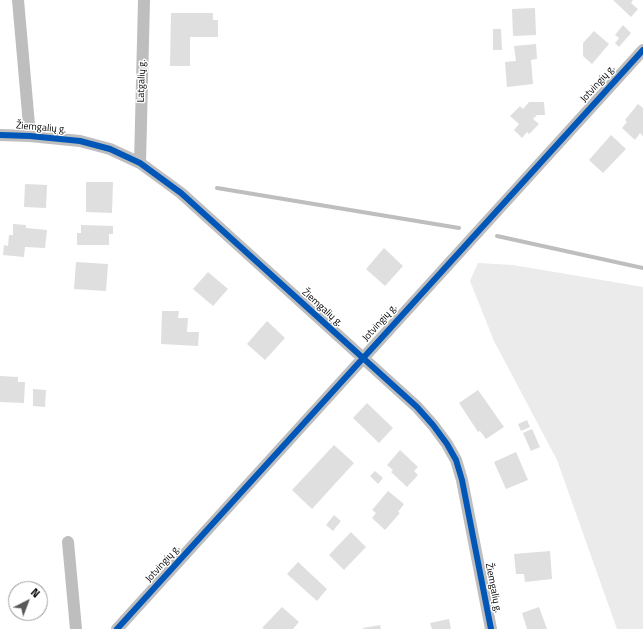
<!DOCTYPE html>
<meta charset="utf-8">
<style>
body{margin:0}
#map{position:relative;width:643px;height:629px;overflow:hidden;background:#fff;font-family:"Titillium Web",sans-serif}
canvas{display:block}
.north{position:absolute;left:8px;top:581px;width:40px;height:40px;box-sizing:border-box;background:#fff;border:1px solid #999;border-radius:50%;rotate:42deg;font-size:11px;font-weight:700;line-height:16px;text-align:center;color:#000}
.north::after{content:'';display:block;margin:auto;width:14px;height:18px;background:#595959;clip-path:polygon(50% 0,100% 100%,50% 72%,0 100%)}
</style>
<div id="map">
<canvas width="643" height="629"></canvas>
<div class="north">N</div>
</div>
<script>
const context = document.querySelector('canvas').getContext('2d');
context.lineJoin = 'round';
function fillPath(path, color) {
  context.fillStyle = color;
  context.fill(path, 'evenodd');
}
function toPath(rows) {
  const path = new Path2D();
  for (const r of rows) {
    path.moveTo(r[0], r[1]);
    for (let i = 2; i < r.length; i += 2) path.lineTo(r[i], r[i + 1]);
  }
  return path;
}
function trace(path, color, width, dash) {
  context.strokeStyle = color;
  context.lineWidth = width;
  context.lineCap = dash ? 'butt' : 'round';
  context.setLineDash(dash || []);
  context.stroke(path);
}
function label(font, color, halo, rows, align = 'center') {
  context.font = font + ' "Titillium Web",sans-serif';
  context.lineWidth = 3;
  context.setLineDash([]);
  context.textBaseline = 'middle';
  context.strokeStyle = halo;
  context.fillStyle = color;
  for (const [text, x, y, turn = 0] of rows) {
    context.save();
    context.translate(x, y);
    context.rotate((+turn || 0) * Math.PI / 180);
    context.textAlign = isNaN(turn) ? turn : align;
    if (halo) context.strokeText(text, 0, 0);
    context.fillText(text, 0, 0);
    context.restore();
  }
}
fillPath(toPath([
 [478,263,513,265,643,287,643,629,617,629,557,460,494,341,470,281]
]), '#ebebeb');
trace(toPath([
 [217,188,459,228],
 [497,236,643,268]
]), '#bebebe', 4);
fillPath(toPath([
 [613,0,633,0,631,3,638,9,631,17],
 [535,8,536,35,513,36,512,9],
 [171,13,213,13,213,20,218,20,218,37,190,37,190,66,170,66],
 [623,25,631,33,619,47,615,43,619,38,615,35],
 [493,29,501,29,502,50,493,50],
 [594,31,609,44,592,64,583,56,583,43],
 [536,44,537,59,531,60,533,84,507,87,505,62,516,61,514,46],
 [529,102,544,102,545,115,537,115,533,119,539,124,529,134,527,132,522,138,514,130,519,124,510,116,520,106,523,109],
 [638,104,643,108,643,136,640,133,635,140,622,128,627,122,625,120],
 [611,135,626,149,603,173,589,160],
 [86,182,113,182,112,213,86,212],
 [25,184,47,185,46,208,24,207],
 [13,224,26,225,26,228,47,230,45,248,25,247,24,257,3,255,4,245,8,246,9,235,13,235],
 [81,225,113,226,113,234,109,234,109,245,77,245,77,233,81,233],
 [384,248,403,266,385,286,366,269],
 [76,262,108,264,106,291,74,289],
 [208,272,228,289,213,306,193,289],
 [162,311,179,311,178,318,188,318,187,332,199,332,198,346,161,344],
 [267,321,285,338,265,360,247,344],
 [0,376,18,377,18,382,25,382,24,403,0,402],
 [33,389,46,390,45,407,33,406],
 [478,390,504,427,486,439,480,431,478,432,459,403],
 [367,403,393,428,379,443,353,418],
 [527,420,530,427,521,431,518,424],
 [532,429,540,447,531,451,523,433],
 [334,445,354,463,312,509,292,490],
 [400,450,418,467,414,471,418,475,407,487,391,472,393,470,387,465],
 [516,452,528,480,506,489,494,462],
 [375,471,383,478,378,484,370,476],
 [388,491,404,504,398,512,400,513,385,530,372,518,376,513,372,510],
 [334,515,341,521,333,531,326,525],
 [351,532,366,547,344,570,329,555],
 [550,551,552,579,525,582,524,574,516,574,514,554],
 [298,562,327,589,317,601,287,574],
 [282,607,299,622,293,629,264,629,262,628],
 [539,607,547,629,527,629,522,613],
 [449,619,451,629,432,629,430,623],
 [380,625,381,629,363,629,363,628]
]), '#dfdfdf');
trace(toPath([
 [18,0,30,136],
 [0,135,30,136,80,141,110,149,140,163,181,193,417,407,433,425,447,444,456,460,462,480,491,629],
 [140,163,144,0],
 [68,542,76,629],
 [117,629,643,50]
]), '#bebebe', 12);
trace(toPath([
 [0,135,30,136,80,141,110,149,140,163,181,193,417,407,433,425,447,444,456,460,462,480,491,629],
 [117,629,643,50]
]), '#0057b8', 6);
label('10px', '#000', '#fff', [
 ["Latgalių g.",142,81,-88],
 ["Jotvingių g.",598,84,-48],
 ["Žiemgalių g.",41,128,5],
 ["Žiemgalių g.",322,308,42],
 ["Jotvingių g.",380,323,-48],
 ["Jotvingių g.",163,564,-48],
 ["Žiemgalių g.",493,588,79]
]);
</script>
